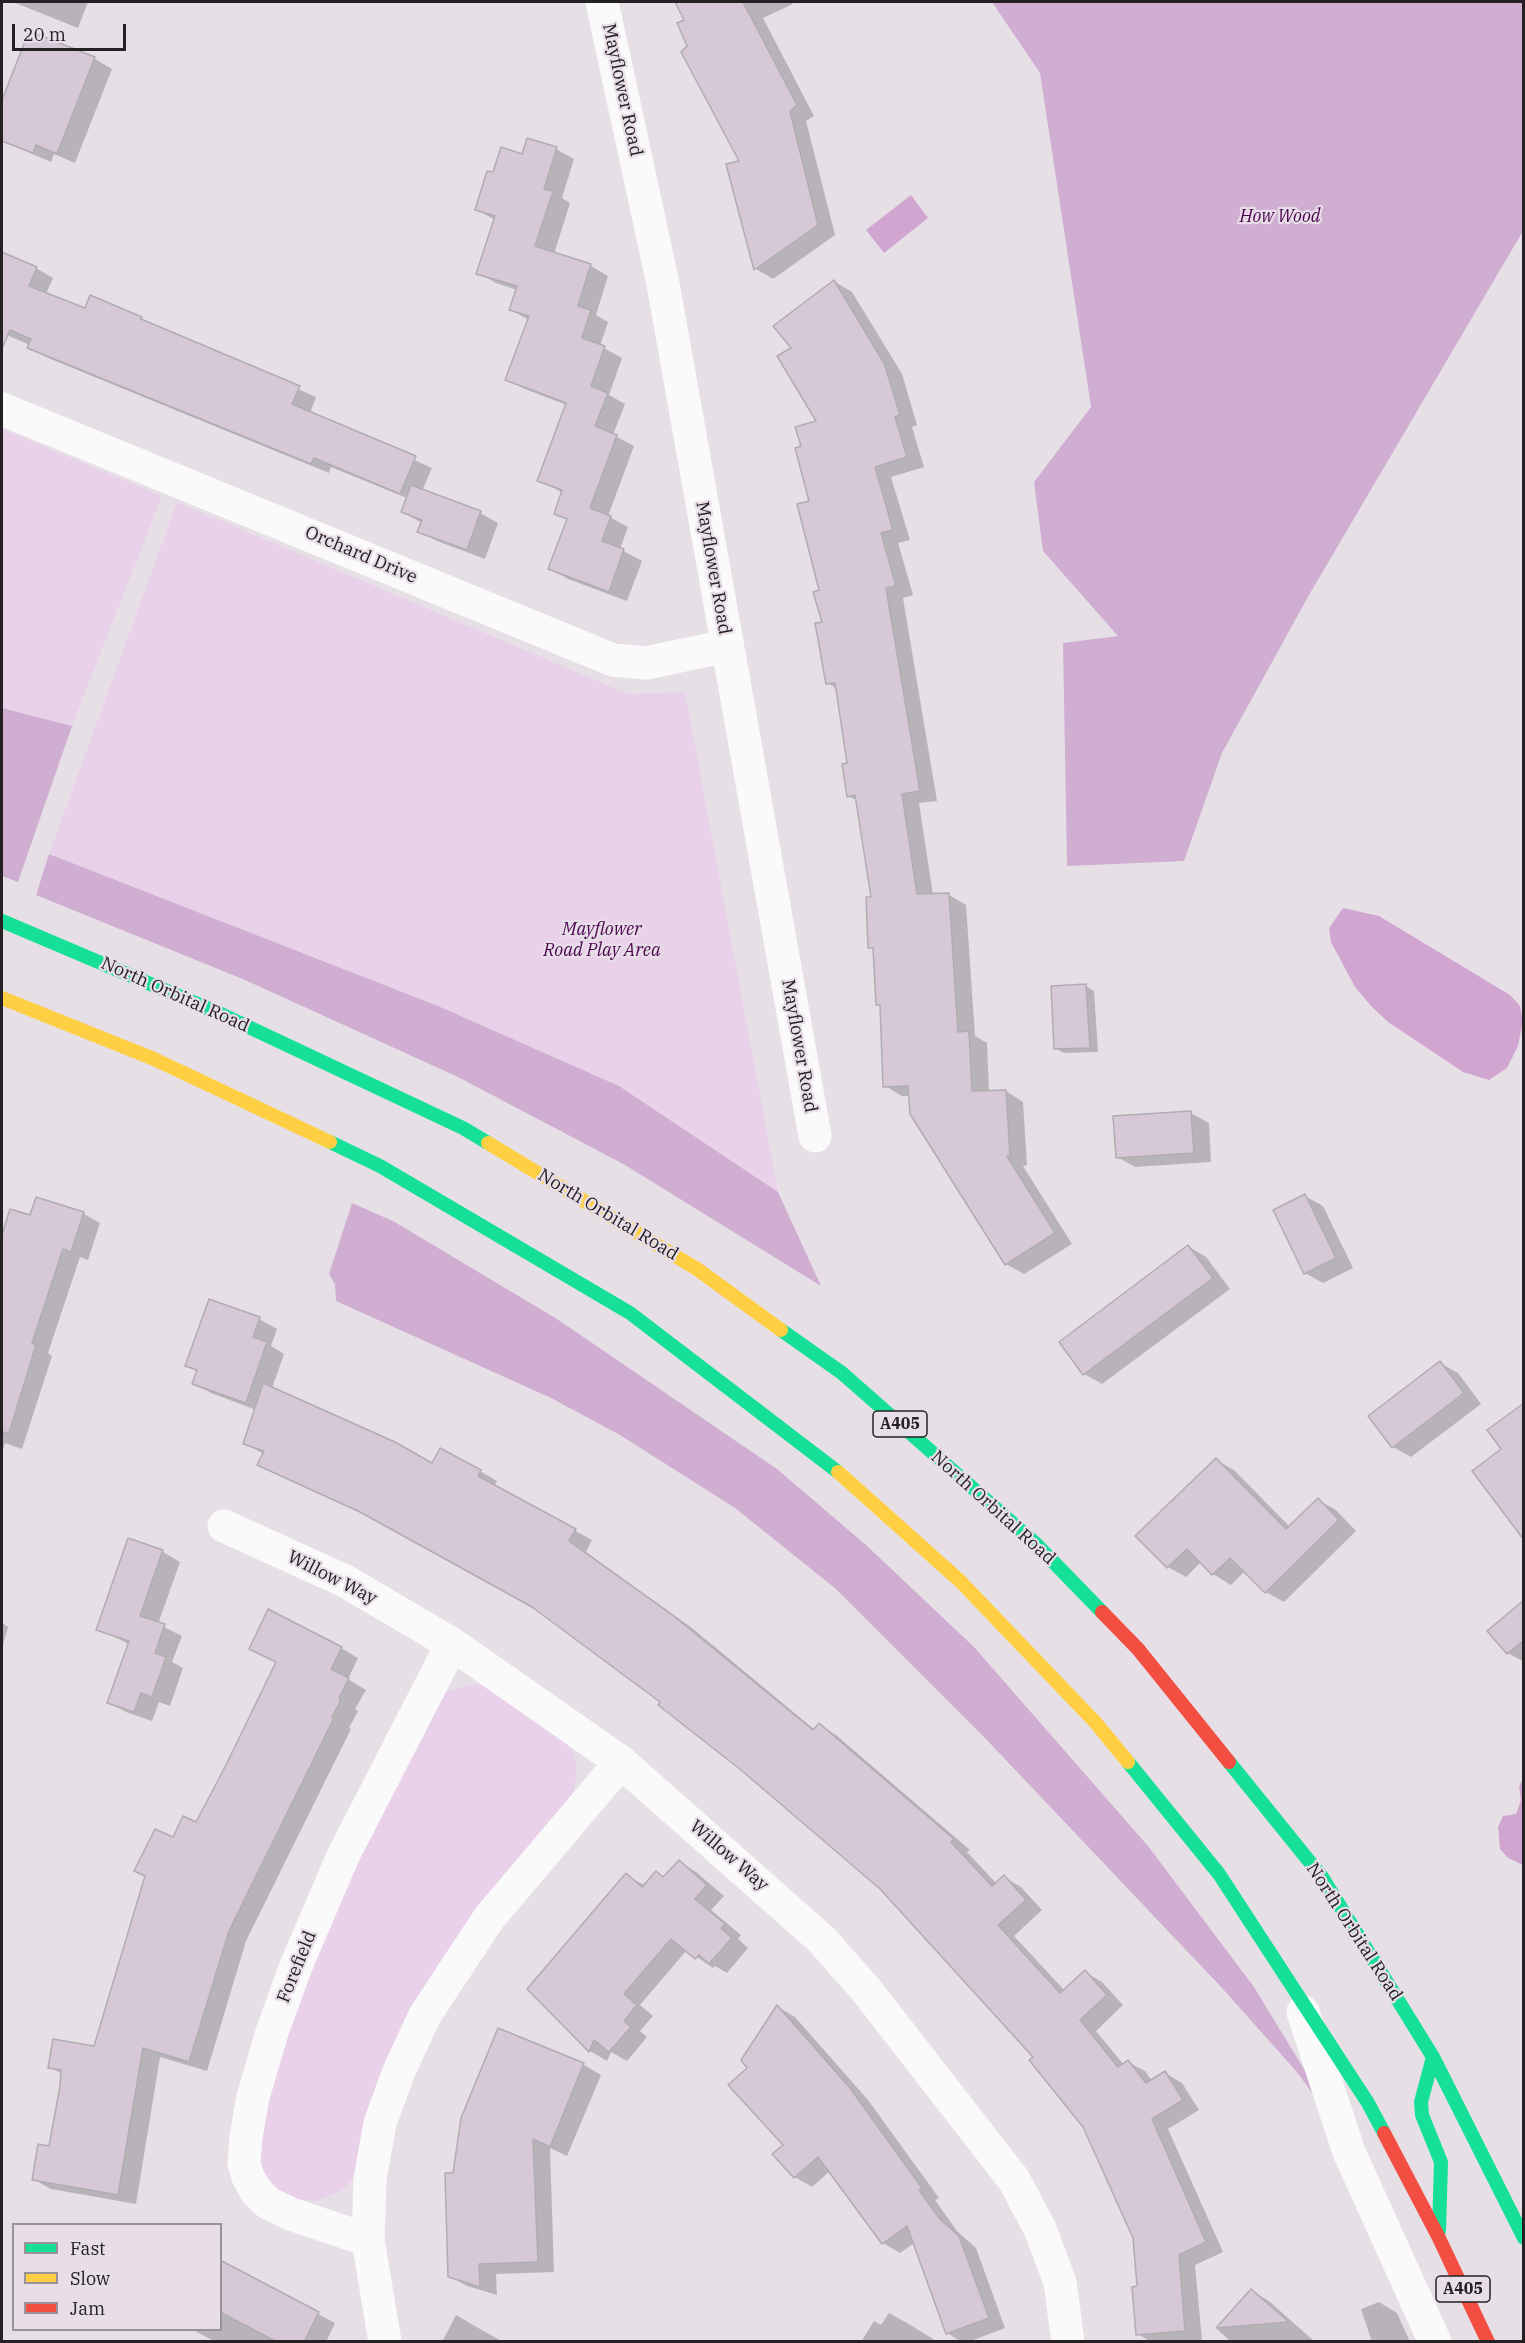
<!DOCTYPE html>
<style>
body{margin:0}
#map{position:relative;width:1525px;height:2343px;overflow:hidden;background:#e6e0e6;font-family:"IBM Plex Serif",serif}
canvas{display:block}
.frame{position:absolute;inset:0;border:3px solid #242024;pointer-events:none}
.legend{position:absolute;left:12px;top:2223px;width:210px;height:108px;box-sizing:border-box;background:#e8dee8;border:2px solid #9a929a;margin:0;padding:8px 10px;list-style:none;font-size:18px;color:#242024}
.legend li{display:flex;align-items:center;gap:12px;height:30px}
.legend b{width:30px;border:2px solid #9a929a}
.scale{position:absolute;left:12px;top:24px;width:114px;height:27px;box-sizing:border-box;border:3px solid #242024;border-top:0;padding-left:8px;font-size:18px;line-height:21px;white-space:nowrap;color:#242024;-webkit-text-stroke:4px #e8dee8;paint-order:stroke}
</style>
<div id="map">
<canvas width="1525" height="2343"></canvas>
<div class="frame"></div>
<ul class="legend">
<li><b style="height:8px;background:#16e098"></b>Fast</li>
<li><b style="height:8px;background:#ffcf43"></b>Slow</li>
<li><b style="height:8px;background:#f24e42"></b>Jam</li>
</ul>
<div class="scale">20 m</div>
</div>
<script>
const context = document.querySelector('canvas').getContext('2d');
context.lineJoin = 'round';
function fillPath(path, color) {
  context.fillStyle = color;
  context.fill(path, 'evenodd');
}
function toPath(rows) {
  const path = new Path2D();
  for (const r of rows) {
    path.moveTo(r[0], r[1]);
    for (let i = 2; i < r.length; i += 2) path.lineTo(r[i], r[i + 1]);
  }
  return path;
}
function trace(path, color, width, dash) {
  context.strokeStyle = color;
  context.lineWidth = width;
  context.lineCap = dash ? 'butt' : 'round';
  context.setLineDash(dash || []);
  context.stroke(path);
}
function label(font, color, halo, rows, align = 'center') {
  context.font = font + ' "IBM Plex Serif",serif';
  context.lineWidth = 4.5;
  context.setLineDash([]);
  context.textBaseline = 'middle';
  context.strokeStyle = halo;
  context.fillStyle = color;
  for (const [text, x, y, turn = 0] of rows) {
    context.save();
    context.translate(x, y);
    context.rotate((+turn || 0) * Math.PI / 180);
    context.textAlign = isNaN(turn) ? turn : align;
    if (halo) context.strokeText(text, 0, 0);
    context.fillText(text, 0, 0);
    context.restore();
  }
}
fillPath(toPath([
 [2,429,162,496,72,726,2,708],
 [177,502,628,694,685,692,778,1192,619,1086,438,1006,49,854],
 [469,1685,483,1685,567,1743,575,1756,577,1769,574,1793,477,1910,353,2179,342,2190,317,2201,292,2199,272,2187,260,2164,265,2106,297,2006,354,1861,439,1700,448,1691]
]), '#e9d1e9');
fillPath(toPath([
 [992,2,1523,2,1523,231,1309,595,1222,753,1184,861,1067,866,1063,643,1118,636,1043,551,1034,482,1091,407,1040,73],
 [2,708,72,726,18,882,2,876],
 [49,854,438,1006,619,1086,778,1192,821,1286,625,1165,458,1077,245,980,36,895],
 [352,1203,393,1221,557,1319,777,1469,866,1545,974,1647,1148,1846,1254,1987,1324,2102,1332,2120,1296,2071,1222,1988,984,1737,836,1589,735,1508,620,1435,551,1398,336,1301,335,1284,329,1274]
]), '#cfaed1');
fillPath(toPath([
 [911,195,928,218,884,253,866,230],
 [1343,908,1379,916,1510,995,1520,1006,1523,1021,1518,1046,1507,1068,1489,1080,1463,1072,1388,1022,1371,1006,1355,987,1331,942,1329,928],
 [1523,1779,1524,1865,1523,1865,1508,1858,1500,1849,1498,1827,1503,1816,1516,1814,1521,1800,1519,1786]
]), '#d0a6d1');
fillPath(toPath([
 [13,2,88,2,78,28],
 [677,2,791,2,793,4,763,18,814,116,806,121,835,235,773,279,756,269,728,165,741,162,689,47,686,21],
 [30,33,95,59,112,69,75,163,54,154,51,162,2,141,2,104],
 [556,149,574,159,562,198,570,203,554,254,591,266,608,276,596,315,608,322,600,346,622,358,609,395,625,404,613,435,634,446,608,516,628,527,620,549,642,561,627,601,568,579,550,569,568,520,555,513,563,493,539,480,567,405,525,389,507,379,529,320,511,310,517,290,496,283,478,273,495,220,476,209,494,174,523,156],
 [2,264,36,268,53,278,46,294,86,310,91,297,316,397,310,413,432,468,422,491,480,513,498,523,485,559,437,541,419,531,422,523,402,512,407,498,331,467,329,473,46,357,29,347,30,345,2,333],
 [835,282,852,292,902,374,917,425,912,427,924,467,891,477,910,540,898,543,913,595,903,598,937,801,919,803,933,895,949,895,966,905,975,1036,987,1043,989,1092,1006,1091,1023,1102,1027,1165,1023,1166,1072,1244,1024,1274,1006,1264,910,1096,902,1096,885,1086,881,1006,877,1004,875,950,870,947,872,898,858,801,848,796,849,764,837,689,828,683,821,591,803,447,818,422,793,348],
 [1086,986,1094,991,1098,1052,1064,1053,1056,1049],
 [1191,1113,1209,1123,1211,1162,1135,1167,1117,1157],
 [1305,1196,1323,1206,1353,1268,1323,1283,1305,1273],
 [37,1198,84,1214,100,1223,88,1260,80,1257,48,1353,52,1356,22,1449,5,1443,2,1453,2,1250,14,1212,31,1217],
 [1189,1247,1206,1257,1230,1289,1102,1384,1084,1374],
 [259,1319,277,1329,271,1346,284,1354,272,1388,433,1465,480,1471,497,1481,494,1486,592,1540,586,1552,692,1628,815,1730,819,1725,836,1735,970,1850,967,1852,997,1884,1004,1877,1021,1887,1042,1910,1014,1936,1065,1991,1085,1972,1102,1982,1123,2005,1096,2031,1124,2065,1128,2062,1145,2071,1152,2081,1165,2073,1182,2083,1199,2110,1168,2129,1223,2252,1195,2265,1202,2340,1151,2342,1138,2334,1138,2287,1135,2238,1085,2126,1035,2057,881,1888,662,1701,535,1608,378,1521,259,1465,264,1454,245,1444,256,1410,211,1393,193,1383,198,1372,187,1366],
 [1440,1363,1458,1373,1481,1404,1411,1457,1393,1447],
 [1216,1460,1234,1470,1290,1527,1318,1500,1336,1510,1356,1531,1284,1602,1266,1592,1245,1571,1231,1585,1213,1574,1201,1562,1186,1577,1168,1567,1138,1536],
 [129,1540,163,1552,180,1562,158,1624,182,1636,172,1662,183,1668,170,1706,159,1702,152,1721,126,1712,108,1702,129,1644,98,1629],
 [1524,1602,1524,1662,1508,1653],
 [2,1623,8,1627,2,1648],
 [251,1648,341,1648,358,1658,348,1679,366,1690,355,1709,358,1711,349,1728,351,1729,246,1941,207,2071,160,2057,136,2204,51,2189,33,2179,50,2147,62,2074,50,2067,95,2048,173,1839,197,1824,277,1663],
 [679,1862,696,1872,724,1896,711,1910,741,1935,738,1939,748,1948,727,1973,715,1966,713,1968,687,1950,640,2005,653,2016,640,2031,647,2037,627,2061,611,2052,607,2061,590,2051,529,1989,626,1875,644,1885,657,1873,665,1878],
 [778,2007,795,2017,868,2100,939,2198,935,2200,957,2231,976,2248,1005,2328,968,2342,962,2342,947,2333,914,2243,900,2253,883,2243,830,2171,812,2187,795,2177,785,2145,749,2068],
 [499,2030,584,2065,601,2075,567,2156,550,2148,554,2272,496,2274,497,2295,467,2286,450,2276,454,2174],
 [220,2262,335,2323,326,2342,216,2342,193,2330,220,2330],
 [1252,2291,1269,2301,1315,2342,1231,2342,1217,2329],
 [1379,2302,1397,2313,1410,2342,1372,2342,1361,2309],
 [889,2313,907,2323,938,2342,861,2342,874,2321,881,2325],
 [456,2315,480,2329,503,2342,442,2342]
]), '#0003');
const building = toPath([
 [675,2,743,2,797,105,790,111,818,225,754,270,726,164,739,161,681,52,687,46,677,23,684,20,675,2],
 [29,31,95,57,57,154,36,145,33,153,2,141,2,100,29,31],
 [527,138,557,147,544,189,553,191,535,246,591,264,578,306,591,310,582,338,605,346,591,386,608,393,595,426,617,435,590,508,611,516,602,541,624,549,609,592,548,569,567,519,554,514,562,490,537,481,566,403,505,380,529,316,509,310,517,286,476,274,495,216,475,210,487,171,493,172,501,147,522,154,527,138],
 [2,252,37,267,29,286,85,308,90,295,142,317,141,319,300,386,292,404,416,456,400,494,314,458,311,464,27,348,31,339,10,330,2,349,2,252],
 [834,280,884,363,900,415,895,417,907,457,875,467,893,530,881,533,896,586,886,588,920,791,902,794,917,894,949,893,958,1032,969,1031,972,1091,1006,1090,1010,1156,1007,1156,1055,1233,1005,1265,910,1114,908,1086,883,1087,880,1005,876,1005,873,948,868,948,866,897,871,897,855,795,847,797,842,764,847,763,835,683,826,684,815,623,822,622,813,592,819,590,797,504,809,501,795,448,801,446,795,427,816,421,777,356,791,348,773,326,834,280],
 [411,485,481,511,467,550,417,532,422,520,401,512,411,485],
 [1086,984,1090,1048,1054,1049,1051,986,1086,984],
 [1191,1111,1194,1153,1116,1158,1113,1116,1191,1111],
 [1305,1194,1336,1258,1304,1274,1273,1210,1305,1194],
 [36,1197,84,1212,71,1252,63,1249,32,1343,36,1345,9,1433,2,1432,2,1235,10,1209,30,1215,36,1197],
 [1188,1245,1213,1278,1083,1375,1059,1342,1188,1245],
 [209,1299,260,1317,253,1337,267,1342,246,1403,192,1384,197,1370,185,1366,209,1299],
 [1440,1361,1464,1393,1392,1448,1368,1416,1440,1361],
 [263,1383,395,1442,432,1463,440,1448,481,1470,478,1476,576,1529,569,1541,675,1617,813,1730,819,1723,954,1839,951,1842,992,1886,1004,1875,1026,1900,998,1925,1060,1993,1085,1970,1107,1995,1080,2020,1118,2067,1128,2060,1146,2083,1165,2071,1183,2100,1152,2119,1206,2242,1179,2255,1185,2331,1136,2335,1132,2287,1137,2286,1133,2238,1083,2127,1029,2060,1033,2057,880,1889,741,1770,658,1705,660,1702,532,1607,360,1512,257,1465,264,1451,243,1444,263,1383],
 [1524,1403,1524,1540,1472,1471,1501,1449,1487,1430,1524,1403],
 [1216,1458,1286,1529,1318,1498,1339,1520,1265,1593,1230,1558,1212,1575,1187,1549,1167,1568,1135,1536,1216,1458],
 [128,1538,163,1550,140,1616,165,1624,155,1653,166,1657,152,1697,141,1693,134,1712,107,1703,129,1641,96,1630,128,1538],
 [1524,1600,1524,1640,1507,1654,1487,1631,1524,1600],
 [268,1609,342,1647,331,1669,349,1678,339,1698,341,1700,332,1717,334,1718,229,1931,189,2062,143,2048,118,2195,32,2180,38,2144,49,2146,60,2086,61,2070,48,2068,53,2039,94,2046,145,1876,134,1871,155,1829,173,1837,183,1816,196,1822,225,1767,276,1662,249,1649,268,1609],
 [679,1860,707,1885,695,1899,725,1924,721,1928,732,1938,709,1964,699,1955,695,1959,671,1939,624,1994,637,2005,624,2021,631,2027,609,2052,594,2040,589,2052,527,1989,626,1873,642,1887,656,1871,663,1877,679,1860],
 [777,2005,850,2088,922,2188,919,2190,940,2219,959,2236,989,2318,946,2334,907,2226,882,2244,818,2157,794,2178,772,2154,783,2145,728,2085,747,2068,741,2060,777,2005],
 [498,2028,584,2063,550,2147,533,2139,538,2262,479,2264,480,2287,448,2277,445,2173,453,2173,461,2118,498,2028],
 [220,2260,319,2312,304,2342,277,2342,220,2312,220,2260],
 [1251,2289,1289,2322,1216,2328,1251,2289]
]);
fillPath(building, '#d6c8d6');
trace(building, '#b1acb1', 1.5);
trace(toPath([
 [602,2,663,284,815,1136],
 [2,409,613,660,646,663,727,646],
 [224,1526,345,1581,452,1644,621,1762,822,1940,867,1991,1014,2180,1040,2229,1060,2282,1068,2342],
 [1303,2012,1349,2152,1435,2342],
 [368,2240,291,2214,268,2203,256,2191,248,2177,244,2163,246,2137,253,2097,272,2032,296,1966,343,1856,452,1644],
 [385,2342,368,2240,370,2179,380,2123,399,2071,425,2015,489,1918,621,1762]
]), '#fbfafb', 33);
trace(toPath([
 [2,921,221,1014,463,1128,488,1143],
 [330,1142,380,1166,630,1313,838,1472],
 [781,1330,842,1373,1035,1543,1102,1612],
 [1128,1762,1219,1874,1368,2103,1384,2133],
 [1229,1762,1322,1877,1433,2057,1524,2238],
 [1433,2057,1421,2102,1422,2115,1441,2162,1439,2231]
]), '#16e098', 14);
trace(toPath([
 [2,998,154,1059,330,1142],
 [488,1143,697,1269,781,1330],
 [838,1472,960,1581,1095,1722,1128,1762]
]), '#ffcf43', 14);
trace(toPath([
 [1102,1612,1138,1649,1229,1762],
 [1384,2133,1438,2236,1488,2342]
]), '#f24e42', 14);
for (const [x, y, w] of [
 [900,1424,54],
 [1463,2289,54]
]) {
  const box = new Path2D();
  box.roundRect(x - w / 2, y - 13, w, 26, 4.5);
  context.fillStyle = '#e8dee8';
  context.fill(box);
  trace(box, '#242024', 1.5);
}
label('bold 16px', '#242024', null, [
 ["A405",900,1424],
 ["A405",1463,2289]
]);
label('18px', '#242024', '#e8dee8', [
 ["Mayflower Road",622,90,78],
 ["Orchard Drive",361,555,23],
 ["Mayflower Road",713,568,80],
 ["North Orbital Road",175,995,24],
 ["Mayflower Road",799,1046,80],
 ["North Orbital Road",608,1215,31],
 ["North Orbital Road",993,1508,42],
 ["Willow Way",332,1578,27],
 ["Willow Way",729,1856,41],
 ["North Orbital Road",1354,1932,57],
 ["Forefield",297,1967,-68]
]);
label('italic 18px', '#4d0551', '#e8dee8', [
 ["How Wood",1280,217],
 ["Mayflower",602,930],
 ["Road Play Area",602,951]
]);
</script>
